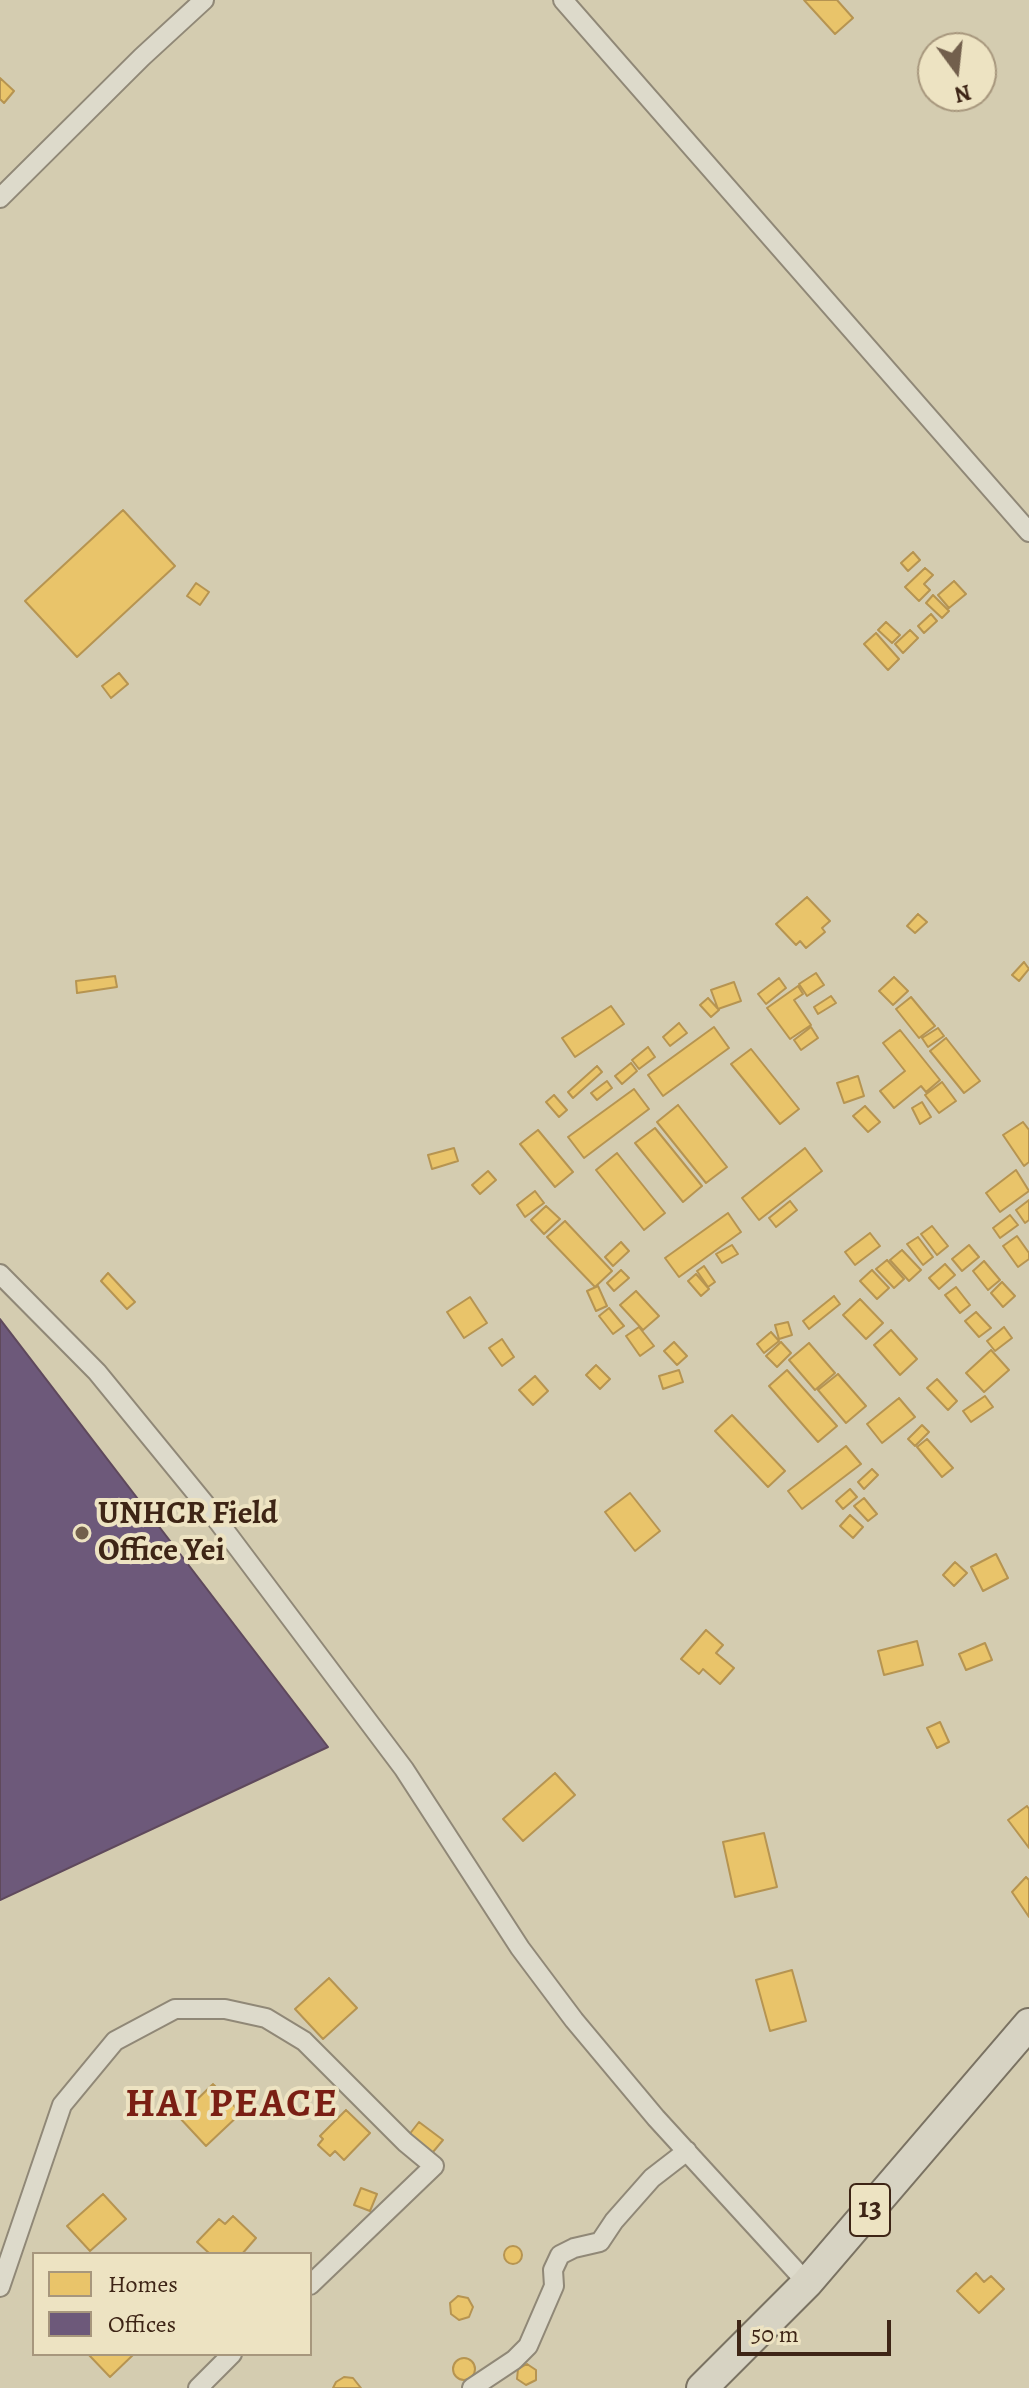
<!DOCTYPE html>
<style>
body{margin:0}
#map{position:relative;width:1029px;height:2388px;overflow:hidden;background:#d4ccb0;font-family:Alegreya,serif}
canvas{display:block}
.legend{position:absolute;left:32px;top:2252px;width:280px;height:104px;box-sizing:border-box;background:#ede3c2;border:2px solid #a7977d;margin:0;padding:10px 14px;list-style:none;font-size:24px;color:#3e2516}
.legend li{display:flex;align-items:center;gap:16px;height:40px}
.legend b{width:40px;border:2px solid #a7977d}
.north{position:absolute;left:917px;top:32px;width:80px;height:80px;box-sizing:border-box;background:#ede3c2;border:2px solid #a7977d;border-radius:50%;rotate:165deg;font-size:22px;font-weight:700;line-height:32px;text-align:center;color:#3e2516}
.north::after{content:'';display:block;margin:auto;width:28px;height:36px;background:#725f4c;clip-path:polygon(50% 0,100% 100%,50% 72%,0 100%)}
.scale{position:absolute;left:737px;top:2320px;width:154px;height:36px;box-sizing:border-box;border:4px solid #3e2516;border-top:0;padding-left:10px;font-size:24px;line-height:28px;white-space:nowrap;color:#3e2516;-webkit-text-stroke:6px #ede3c2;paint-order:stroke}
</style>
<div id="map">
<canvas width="1029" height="2388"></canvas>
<ul class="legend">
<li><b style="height:22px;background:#e9c46a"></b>Homes</li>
<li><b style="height:22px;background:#6d597a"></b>Offices</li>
</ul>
<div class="north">N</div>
<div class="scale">50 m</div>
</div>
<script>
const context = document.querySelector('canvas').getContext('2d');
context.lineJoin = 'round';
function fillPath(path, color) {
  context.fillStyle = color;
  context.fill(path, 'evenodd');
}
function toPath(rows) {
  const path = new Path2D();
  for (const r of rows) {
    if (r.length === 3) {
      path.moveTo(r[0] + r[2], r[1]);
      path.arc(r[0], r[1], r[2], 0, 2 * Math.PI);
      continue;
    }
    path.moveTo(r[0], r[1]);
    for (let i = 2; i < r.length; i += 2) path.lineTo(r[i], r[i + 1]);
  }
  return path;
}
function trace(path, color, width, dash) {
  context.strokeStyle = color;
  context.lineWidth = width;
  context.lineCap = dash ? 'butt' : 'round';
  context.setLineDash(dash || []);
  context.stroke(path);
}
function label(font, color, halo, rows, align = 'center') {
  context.font = font + ' Alegreya,serif';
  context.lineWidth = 8;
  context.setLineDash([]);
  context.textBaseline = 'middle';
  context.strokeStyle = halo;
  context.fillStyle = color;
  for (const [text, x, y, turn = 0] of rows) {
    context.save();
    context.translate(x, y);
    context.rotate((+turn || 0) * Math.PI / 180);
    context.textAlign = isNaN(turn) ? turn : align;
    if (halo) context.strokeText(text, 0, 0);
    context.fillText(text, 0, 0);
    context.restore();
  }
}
const homes = toPath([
 [804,0,837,0,853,18,835,34,804,0],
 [0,78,14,91,4,103,0,99,0,78],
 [123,510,175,566,77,657,25,601,123,510],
 [913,552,920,560,908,571,901,563,913,552],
 [925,568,933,575,924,584,930,590,919,601,905,587,925,568],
 [954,581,966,594,949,608,938,595,954,581],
 [196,583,209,592,200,605,187,596,196,583],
 [933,595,949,611,942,618,926,603,933,595],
 [931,614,937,621,924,633,918,626,931,614],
 [886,622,900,635,892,643,878,630,886,622],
 [910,630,918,638,903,653,895,644,910,630],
 [876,633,899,659,888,670,864,644,876,633],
 [119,673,128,684,111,698,102,686,119,673],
 [807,897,830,921,822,928,825,932,806,948,800,941,796,945,776,924,807,897],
 [918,914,927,922,915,933,907,926,918,914],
 [1024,962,1029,969,1019,981,1012,975,1024,962],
 [816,973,824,985,807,996,799,984,816,973],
 [115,976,117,987,77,993,76,981,115,976],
 [894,977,908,991,893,1005,879,991,894,977],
 [779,978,786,988,766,1004,758,994,779,978],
 [734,982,741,1001,718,1009,711,990,734,982],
 [798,986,803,994,794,1000,811,1025,790,1039,767,1008,798,986],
 [831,996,836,1003,818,1014,814,1007,831,996],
 [911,997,935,1026,919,1038,896,1009,911,997],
 [708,998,719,1010,711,1017,700,1005,708,998],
 [611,1006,624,1024,575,1057,562,1038,611,1006],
 [679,1023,687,1033,670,1046,663,1037,679,1023],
 [714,1027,729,1048,663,1096,648,1075,714,1027],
 [811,1027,818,1038,801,1050,794,1040,811,1027],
 [938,1028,944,1036,928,1047,922,1038,938,1028],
 [900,1030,940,1080,926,1092,921,1086,894,1108,880,1091,905,1071,883,1043,900,1030],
 [946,1038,980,1081,964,1093,930,1051,946,1038],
 [648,1047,655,1057,639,1069,632,1060,648,1047],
 [751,1049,799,1109,780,1124,731,1064,751,1049],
 [631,1063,637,1071,622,1084,615,1076,631,1063],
 [597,1066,602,1072,573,1098,568,1092,597,1066],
 [858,1076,864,1096,844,1103,837,1083,858,1076],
 [607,1081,612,1088,597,1100,591,1093,607,1081],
 [942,1082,956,1101,939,1113,925,1095,942,1082],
 [634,1089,649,1109,584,1158,568,1137,634,1089],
 [554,1095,567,1110,559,1117,546,1102,554,1095],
 [922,1102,931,1117,920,1124,912,1108,922,1102],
 [678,1105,727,1167,706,1183,657,1122,678,1105],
 [865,1106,880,1122,868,1132,853,1116,865,1106],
 [1023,1122,1029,1130,1029,1162,1024,1166,1003,1135,1023,1122],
 [655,1128,702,1186,683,1202,635,1143,655,1128],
 [538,1130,573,1172,555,1187,520,1144,538,1130],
 [454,1148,458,1161,432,1169,428,1155,454,1148],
 [805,1148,822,1171,759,1220,742,1198,805,1148],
 [617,1153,665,1213,644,1230,596,1170,617,1153],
 [1016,1170,1029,1191,1000,1212,986,1193,1016,1170],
 [488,1171,496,1180,480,1194,472,1185,488,1171],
 [535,1191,544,1203,525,1217,517,1205,535,1191],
 [1029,1200,1029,1220,1025,1223,1016,1210,1029,1200],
 [790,1201,797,1210,776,1227,769,1218,790,1201],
 [546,1206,560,1219,544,1234,531,1220,546,1206],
 [728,1213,741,1232,679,1277,665,1258,728,1213],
 [1010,1215,1018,1225,1000,1238,993,1228,1010,1215],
 [565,1221,612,1271,595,1287,547,1237,565,1221],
 [932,1226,948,1246,937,1255,921,1234,932,1226],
 [870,1233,880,1246,855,1265,845,1252,870,1233],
 [1017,1236,1029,1253,1029,1259,1018,1267,1003,1246,1017,1236],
 [918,1237,933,1257,923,1265,907,1244,918,1237],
 [621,1242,629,1251,613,1266,605,1257,621,1242],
 [732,1245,738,1254,722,1263,716,1254,732,1245],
 [969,1245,979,1257,962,1271,952,1259,969,1245],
 [902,1250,921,1270,909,1281,890,1260,902,1250],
 [887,1260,904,1279,894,1288,876,1269,887,1260],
 [984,1261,1000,1280,988,1290,973,1271,984,1261],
 [945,1264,955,1275,939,1289,929,1278,945,1264],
 [704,1266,715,1282,708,1287,697,1271,704,1266],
 [621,1270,629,1278,614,1291,607,1283,621,1270],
 [872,1270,889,1288,877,1299,860,1281,872,1270],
 [108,1273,135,1302,127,1309,101,1281,108,1273],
 [696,1274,709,1289,701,1296,688,1281,696,1274],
 [1002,1282,1015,1296,1003,1307,991,1293,1002,1282],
 [598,1286,607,1306,596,1311,587,1291,598,1286],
 [956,1287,970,1305,960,1313,945,1295,956,1287],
 [636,1291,659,1316,643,1330,620,1305,636,1291],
 [834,1296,840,1304,809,1329,803,1321,834,1296],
 [470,1297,487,1323,464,1338,447,1312,470,1297],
 [860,1299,883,1323,866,1339,843,1315,860,1299],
 [609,1308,624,1326,613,1334,599,1316,609,1308],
 [976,1312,991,1328,979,1337,965,1321,976,1312],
 [788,1322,792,1335,779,1339,775,1325,788,1322],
 [639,1327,654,1346,640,1356,626,1336,639,1327],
 [1004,1327,1012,1338,995,1351,987,1341,1004,1327],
 [891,1330,917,1359,900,1375,874,1345,891,1330],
 [771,1332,779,1341,764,1353,757,1344,771,1332],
 [502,1339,514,1357,502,1366,489,1348,502,1339],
 [674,1342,687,1356,677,1365,664,1351,674,1342],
 [781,1342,791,1353,777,1367,766,1356,781,1342],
 [809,1343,835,1373,815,1390,789,1360,809,1343],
 [991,1350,1009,1370,984,1392,966,1373,991,1350],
 [596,1365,610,1379,600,1389,586,1375,596,1365],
 [679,1370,683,1382,663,1389,659,1376,679,1370],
 [787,1370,837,1426,818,1442,769,1386,787,1370],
 [838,1374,866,1406,846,1423,818,1390,838,1374],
 [535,1376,548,1391,533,1405,519,1390,535,1376],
 [937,1379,957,1401,948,1410,927,1388,937,1379],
 [985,1396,993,1407,971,1422,963,1411,985,1396],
 [899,1398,915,1417,882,1443,867,1424,899,1398],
 [732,1415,785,1471,768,1487,715,1431,732,1415],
 [922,1425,929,1432,915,1446,908,1439,922,1425],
 [927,1439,953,1468,942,1477,917,1447,927,1439],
 [0,1444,29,1475,14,1488,0,1474,0,1444],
 [846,1446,861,1464,802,1509,788,1491,846,1446],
 [872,1469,878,1475,864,1489,858,1482,872,1469],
 [850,1489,857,1497,843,1509,836,1501,850,1489],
 [630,1493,660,1531,635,1551,605,1512,630,1493],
 [25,1495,45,1520,56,1511,70,1527,31,1560,19,1546,30,1537,7,1509,25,1495],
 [864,1498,877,1514,868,1521,854,1506,864,1498],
 [850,1515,863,1527,853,1538,840,1526,850,1515],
 [83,1539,110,1568,75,1600,50,1572,57,1565,45,1552,57,1541,68,1553,83,1539],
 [996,1554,1008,1578,983,1591,971,1567,996,1554],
 [955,1562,967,1573,954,1586,943,1575,955,1562],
 [214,1615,228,1631,218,1640,214,1636,183,1665,165,1645,181,1632,189,1641,214,1615],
 [132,1630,149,1652,77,1706,60,1684,132,1630],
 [706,1630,723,1645,716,1653,734,1668,720,1684,703,1669,699,1674,681,1659,706,1630],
 [917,1641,923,1665,884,1675,878,1651,917,1641],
 [985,1643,992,1660,966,1670,959,1654,985,1643],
 [208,1649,221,1668,200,1683,186,1664,208,1649],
 [13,1675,26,1700,0,1714,0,1682,13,1675],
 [172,1696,195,1723,139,1768,117,1742,172,1696],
 [279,1700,298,1720,284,1734,265,1713,279,1700],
 [940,1722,949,1742,937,1748,927,1728,940,1722],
 [0,1725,14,1743,0,1754,0,1725],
 [298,1725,314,1744,301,1755,285,1736,298,1725],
 [226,1748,239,1772,215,1785,202,1761,226,1748],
 [94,1767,117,1818,0,1870,0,1822,6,1835,77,1802,66,1779,94,1767],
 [555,1773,575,1795,523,1841,503,1819,555,1773],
 [1027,1806,1029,1809,1029,1848,1008,1820,1027,1806],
 [764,1833,777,1887,735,1897,723,1842,764,1833],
 [1026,1877,1029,1880,1029,1917,1012,1892,1026,1877],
 [792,1970,806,2021,770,2031,756,1980,792,1970],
 [329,1978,357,2008,323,2039,295,2009,329,1978],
 [213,2084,241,2113,206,2146,179,2117,213,2084],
 [346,2110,370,2133,344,2160,335,2151,330,2156,318,2145,323,2139,320,2136,346,2110],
 [419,2122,443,2140,428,2158,405,2140,419,2122],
 [361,2188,377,2194,370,2211,354,2205,361,2188],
 [103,2194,126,2219,90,2251,67,2226,103,2194],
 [233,2216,256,2238,242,2254,210,2254,197,2242,219,2219,225,2224,233,2216],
 [513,2255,9],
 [976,2273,984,2282,991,2276,1004,2289,979,2313,957,2291,976,2273],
 [458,2296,468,2298,473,2307,469,2317,459,2320,451,2314,450,2303,458,2296],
 [88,2354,134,2354,110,2377,88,2354],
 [464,2369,11],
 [527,2364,536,2370,536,2380,526,2385,517,2379,518,2369,527,2364],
 [344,2377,353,2378,361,2388,333,2388,336,2382,344,2377]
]);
fillPath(homes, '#e9c46a');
trace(homes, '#b69451', 2);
const offices = toPath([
 [0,1319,328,1747,0,1900,0,1319]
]);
fillPath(offices, '#6d597a');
trace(offices, '#5f495c', 2);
const minor = toPath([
 [563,0,1029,532],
 [0,198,142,57,204,0],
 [0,1274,97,1372,205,1504,404,1769,520,1948,574,2020,656,2118,807,2283],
 [0,2287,62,2105,115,2041,175,2009,225,2009,266,2018,304,2041,405,2142,434,2166,310,2285],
 [198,2388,232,2354],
 [472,2388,514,2360,528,2346,554,2286,553,2270,560,2255,574,2248,600,2242,614,2221,652,2178,687,2151]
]);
const primary = toPath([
 [702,2388,807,2283,1029,2024]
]);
trace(minor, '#908877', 22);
trace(primary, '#7a7262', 34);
trace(minor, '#dddacb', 18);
trace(primary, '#d7d3c3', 30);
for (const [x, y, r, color] of [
 [82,1533,8,"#725f4c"]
]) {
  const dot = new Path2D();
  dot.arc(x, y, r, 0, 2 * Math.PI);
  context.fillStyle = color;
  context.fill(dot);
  trace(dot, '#ede3c2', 3);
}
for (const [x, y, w] of [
 [870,2210,40]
]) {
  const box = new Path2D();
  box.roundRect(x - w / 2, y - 26, w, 52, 6);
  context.fillStyle = '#ede3c2';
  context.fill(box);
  trace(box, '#3e2516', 2);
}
label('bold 30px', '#3e2516', null, [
 ["13",870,2210]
]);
label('bold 32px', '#3e2516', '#ede3c2', [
 ["UNHCR Field",98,1515],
 ["Office Yei",98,1552]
], 'left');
context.letterSpacing = '2px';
label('bold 40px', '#7a1f14', '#ede3c2', [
 ["HAI PEACE",232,2106]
]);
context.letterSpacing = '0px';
</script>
